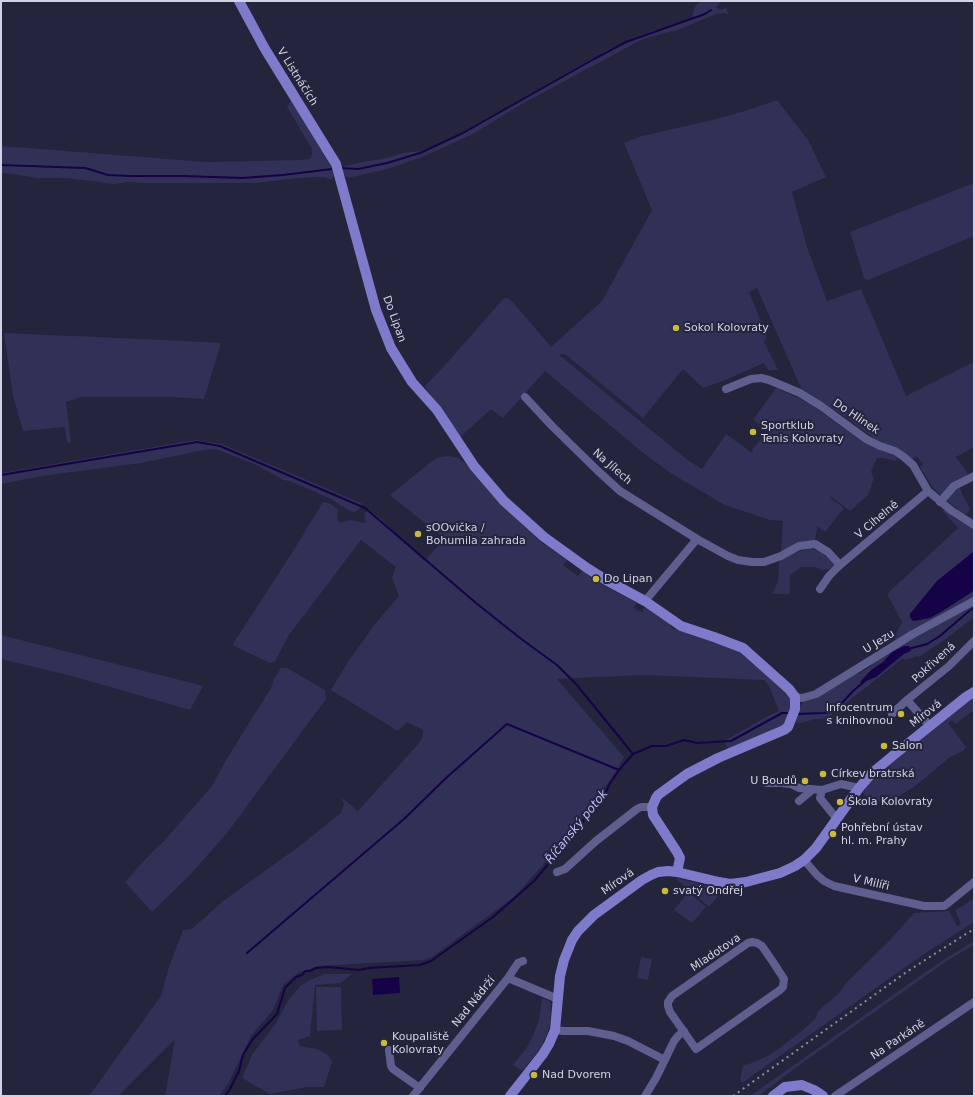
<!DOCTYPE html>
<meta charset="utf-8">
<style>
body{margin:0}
#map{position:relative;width:975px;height:1097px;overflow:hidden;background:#24243d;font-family:"DejaVu Sans",sans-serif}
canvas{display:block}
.frame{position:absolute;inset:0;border:2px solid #d1d2e3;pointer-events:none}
</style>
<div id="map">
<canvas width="975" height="1097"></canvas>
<div class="frame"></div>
</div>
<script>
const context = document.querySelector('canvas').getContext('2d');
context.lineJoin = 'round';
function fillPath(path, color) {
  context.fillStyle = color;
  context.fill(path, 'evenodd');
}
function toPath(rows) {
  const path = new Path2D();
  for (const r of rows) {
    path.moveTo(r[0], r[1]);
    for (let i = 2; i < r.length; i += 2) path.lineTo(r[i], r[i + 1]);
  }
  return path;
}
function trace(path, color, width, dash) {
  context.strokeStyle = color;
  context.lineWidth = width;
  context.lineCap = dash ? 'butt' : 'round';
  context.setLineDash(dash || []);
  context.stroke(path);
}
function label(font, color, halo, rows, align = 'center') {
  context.font = font + ' "DejaVu Sans",sans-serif';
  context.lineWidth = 4;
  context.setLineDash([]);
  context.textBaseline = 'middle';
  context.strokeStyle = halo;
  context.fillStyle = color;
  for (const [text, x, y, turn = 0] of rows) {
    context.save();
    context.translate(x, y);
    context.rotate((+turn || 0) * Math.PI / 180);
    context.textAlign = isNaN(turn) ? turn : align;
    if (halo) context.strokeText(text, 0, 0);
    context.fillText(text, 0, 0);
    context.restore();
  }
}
fillPath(toPath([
 [702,1,722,1,718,4,717,8,720,10,726,8,729,16,726,13,716,14,680,29,643,39,520,105,473,134,422,157,387,169,348,178,343,173,343,167,348,165,391,157,403,153,421,151,467,131,605,51,627,41,652,31,692,18,695,6],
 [292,99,327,157,334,175,332,180,324,177,297,178,256,183,143,183,128,182,115,184,67,178,37,178,13,174,1,173,1,146,206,162,302,160,310,159,312,154,312,149,287,107],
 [777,100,808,140,826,177,792,192,807,247,827,301,861,289,906,396,974,362,974,447,956,457,968,474,956,481,970,509,968,513,964,515,934,489,920,467,923,464,916,456,912,459,885,446,844,416,801,388,757,288,749,292,761,321,764,326,765,326,766,329,765,329,767,335,764,342,778,370,768,370,764,363,723,381,703,388,683,369,643,418,565,354,559,355,689,461,702,469,726,434,748,450,749,452,750,451,752,453,753,452,752,450,768,430,753,420,776,388,798,398,813,406,863,442,897,457,896,461,883,458,877,458,871,472,874,478,868,495,850,511,830,496,830,498,844,508,825,532,817,526,817,529,815,539,812,542,806,541,799,543,781,552,783,521,770,520,725,505,672,474,647,456,545,371,503,418,491,409,457,440,425,386,446,364,503,299,507,298,512,301,551,347,602,301,652,210,624,143,642,136,712,120,745,111],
 [974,183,974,236,868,280,864,278,850,232],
 [4,333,143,339,221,343,204,399,170,397,82,397,66,402,71,442,67,443,65,427,23,431,13,396],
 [195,440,222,444,363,504,358,510,354,512,348,510,331,499,290,481,283,480,257,465,216,449,204,450,141,463,42,476,1,484,1,473],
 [449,456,458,458,465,463,495,497,526,528,541,542,567,560,563,565,578,576,582,571,601,584,637,603,634,607,637,610,642,612,645,607,670,622,671,628,727,645,741,652,789,695,791,703,786,724,728,749,724,741,770,715,779,711,769,686,764,680,643,675,557,679,624,757,617,770,571,834,514,897,432,957,424,960,318,966,298,973,283,985,273,1010,251,1036,228,1084,219,1096,165,1096,175,1039,118,1096,89,1096,161,996,169,967,183,930,192,929,223,901,301,845,341,813,344,805,342,798,358,811,419,743,423,736,423,730,407,722,399,730,395,730,390,726,331,690,348,662,375,624,399,596,392,578,396,567,361,540,289,635,275,661,270,663,234,646,233,644,295,548,323,502,331,504,338,510,337,519,340,523,350,520,365,523,364,514,368,509,381,519,424,561,445,539,390,495,432,461,440,457],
 [944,509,953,517,974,529,974,554,973,553,937,581,910,614,930,618,944,610,972,592,974,589,974,617,943,641,919,657,918,656,905,660,903,658,830,716,822,719,815,719,801,723,795,722,800,706,804,701,854,674,858,674,871,666,874,661,900,646,894,638,902,622,887,594,958,528,943,511],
 [809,549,816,550,820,551,835,565,830,569,822,570,815,567,801,567,798,569,790,575,790,594,772,594,778,582,779,561,800,551],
 [1,635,180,680,203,686,190,710,72,676,1,659],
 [281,668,287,668,325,690,326,699,227,833,189,876,152,912,125,882,151,853,164,841,212,786,226,760,271,688,274,679],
 [974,697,974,710,955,724,952,720,948,723,966,747,963,751,950,757,914,787,897,797,878,802,871,806,863,792,875,776,945,719],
 [675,878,724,889,709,907],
 [686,890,706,907,692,923,674,910,685,896,685,892],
 [974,898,974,922,933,948,904,968,742,1083,740,1080,743,1066,754,1062,770,1055,803,1030,816,1018,818,1011,839,993,847,982,888,942,914,913,949,911,957,926,961,924,955,910,964,905],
 [974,941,974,945,948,960,795,1068,771,1087,768,1088,759,1096,750,1096,913,981,942,961],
 [641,957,652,959,648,980,637,978],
 [324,974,352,974,341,983,315,985,310,1036,298,1040,300,1046,317,1049,328,1055,332,1062,324,1087,306,1087,270,1094,242,1078,252,1055,276,1023,288,1001,300,986,310,980],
 [316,987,341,987,342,1030,317,1031],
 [542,998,549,1001,551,1004,550,1023,547,1034,539,1050,522,1071,513,1065,527,1047,532,1038,539,1020]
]), '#313057');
fillPath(toPath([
 [973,552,974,554,974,589,972,592,944,610,930,618,914,621,912,620,910,617,910,614,937,581],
 [904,646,909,646,911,651,904,654,876,677,861,683,860,682,871,670,883,662,892,652],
 [399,977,400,993,373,995,372,979]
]), '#160347');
trace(toPath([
 [1,165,85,168,92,170,108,175,129,176,184,176,242,178,283,175,332,169],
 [341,168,358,169,387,163,420,153,463,133,594,59,626,42,705,14,711,10],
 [1,475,197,442,220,446,365,508,476,603,520,638,557,665,576,684,633,754],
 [908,649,927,644,940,636,969,611,974,608],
 [796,714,824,713,831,712,841,704,853,691,865,681],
 [247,953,404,819,446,778,507,724,619,770],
 [225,1096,230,1089,239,1071,243,1055,252,1040,277,1014,285,988,296,977,302,975,305,971,310,971,316,968,328,967,359,970,369,968,420,965,431,961,493,917,534,881,572,836,588,814,602,800,609,785,619,770,633,754,652,746,666,746,684,740,697,743,731,741,782,713,789,713]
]), '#160347', 2);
trace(toPath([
 [726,389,751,379,761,378,769,380,800,393,821,406,866,439,880,446,895,451,904,457,913,465,928,491,952,511,974,525],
 [525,397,552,426,598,471,620,491,697,539],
 [940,502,954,486,974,476],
 [820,589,829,576,840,565],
 [645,601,697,539,728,556,738,560,752,562,764,562,781,556,799,546,815,544,828,552,840,565,928,491],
 [795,697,802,698,816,694,913,634,974,601],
 [907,700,949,666,974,641],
 [892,714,907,700,930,726],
 [767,783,782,783,791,784,799,788,822,790,841,784,859,788],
 [822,790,820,798,836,818],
 [799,801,812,790],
 [804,860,817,875,824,881,834,886,924,906,944,906,947,904,974,882],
 [557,872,565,869,596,841,637,809,641,807,652,807],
 [752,942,757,943,762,946,773,962,784,979,783,987,780,990,696,1049,670,1012,668,1006,668,1002,672,996,748,943,752,942],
 [508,978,558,999],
 [555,1030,563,1031,588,1031,614,1036,628,1041,665,1060],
 [389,1050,391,1066,393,1069,420,1088],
 [413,1096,508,978,518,963,523,961],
 [645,1096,656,1078,674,1041,678,1036,684,1031],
 [835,1096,974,1002]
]), '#5e5e8f', 8);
trace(toPath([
 [239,1,265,49,336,164,376,310,391,348,412,382,437,410,474,466,504,501,544,537,587,568,606,580,645,601,681,626,714,637,743,648,789,689,795,697,795,709,788,727,784,730,718,758,687,774,658,795,656,798,652,807,653,815,677,852,680,858,677,872],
 [510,1096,543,1054,549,1044,555,1030,560,976,564,960,572,940,578,931,594,915,642,880,651,875,658,872,668,871,677,872,719,882,730,884,746,882,780,873,795,866,804,860,816,848,859,788,872,773,895,754,966,697,974,692],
 [773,1096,785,1087,802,1085,814,1090,823,1096]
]), '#7d7bca', 10);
trace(toPath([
 [733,1096,905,973,936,953,974,929]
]), '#8e8ea2', 2, [2, 4]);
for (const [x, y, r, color] of [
 [676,328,4,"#c8bb3b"],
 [753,432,4,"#c8bb3b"],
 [418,534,4,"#c8bb3b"],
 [596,579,4,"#c8bb3b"],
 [901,714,4,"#c8bb3b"],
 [884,746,4,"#c8bb3b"],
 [823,774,4,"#c8bb3b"],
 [805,781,4,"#c8bb3b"],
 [840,802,4,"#c8bb3b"],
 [833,834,4,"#c8bb3b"],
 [665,891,4,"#c8bb3b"],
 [384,1043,4,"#c8bb3b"],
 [534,1075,4,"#c8bb3b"]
]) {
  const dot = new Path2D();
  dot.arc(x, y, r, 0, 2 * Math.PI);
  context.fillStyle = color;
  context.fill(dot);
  trace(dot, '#24243d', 1.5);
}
label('11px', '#d1d2e3', '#24243d', [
 ["V Listnáčích",297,77,58],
 ["Do Lipan",394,319,70],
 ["Do Hlinek",856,417,34],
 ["Na Jílech",612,467,41],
 ["V Cihelně",877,520,-40],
 ["U Jezu",879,642,-32],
 ["Pokřivená",934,663,-42],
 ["Mírová",926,714,-38],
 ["Mírová",618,882,-35],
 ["V Milíři",871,883,13],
 ["Mladotova",716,953,-34],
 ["Nad Nádrží",474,1002,-51],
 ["Na Parkáně",898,1040,-34]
]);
label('11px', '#d1d2e3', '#24243d', [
 ["Sokol Kolovraty",684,328],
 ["Sportklub",761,426],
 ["Tenis Kolovraty",761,439],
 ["sOOvička /",426,528],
 ["Bohumila zahrada",426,541],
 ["Do Lipan",604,579],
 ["Infocentrum",893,708,"right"],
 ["s knihovnou",893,721,"right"],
 ["Salon",892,746],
 ["Církev bratrská",831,774],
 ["U Boudů",797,781,"right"],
 ["Škola Kolovraty",848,802],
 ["Pohřební ústav",841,828],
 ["hl. m. Prahy",841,841],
 ["svatý Ondřej",673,891],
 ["Koupaliště",392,1037],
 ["Kolovraty",392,1050],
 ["Nad Dvorem",542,1075]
], 'left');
label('italic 12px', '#bdbefc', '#24243d', [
 ["Říčanský potok",577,827,-51]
]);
</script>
